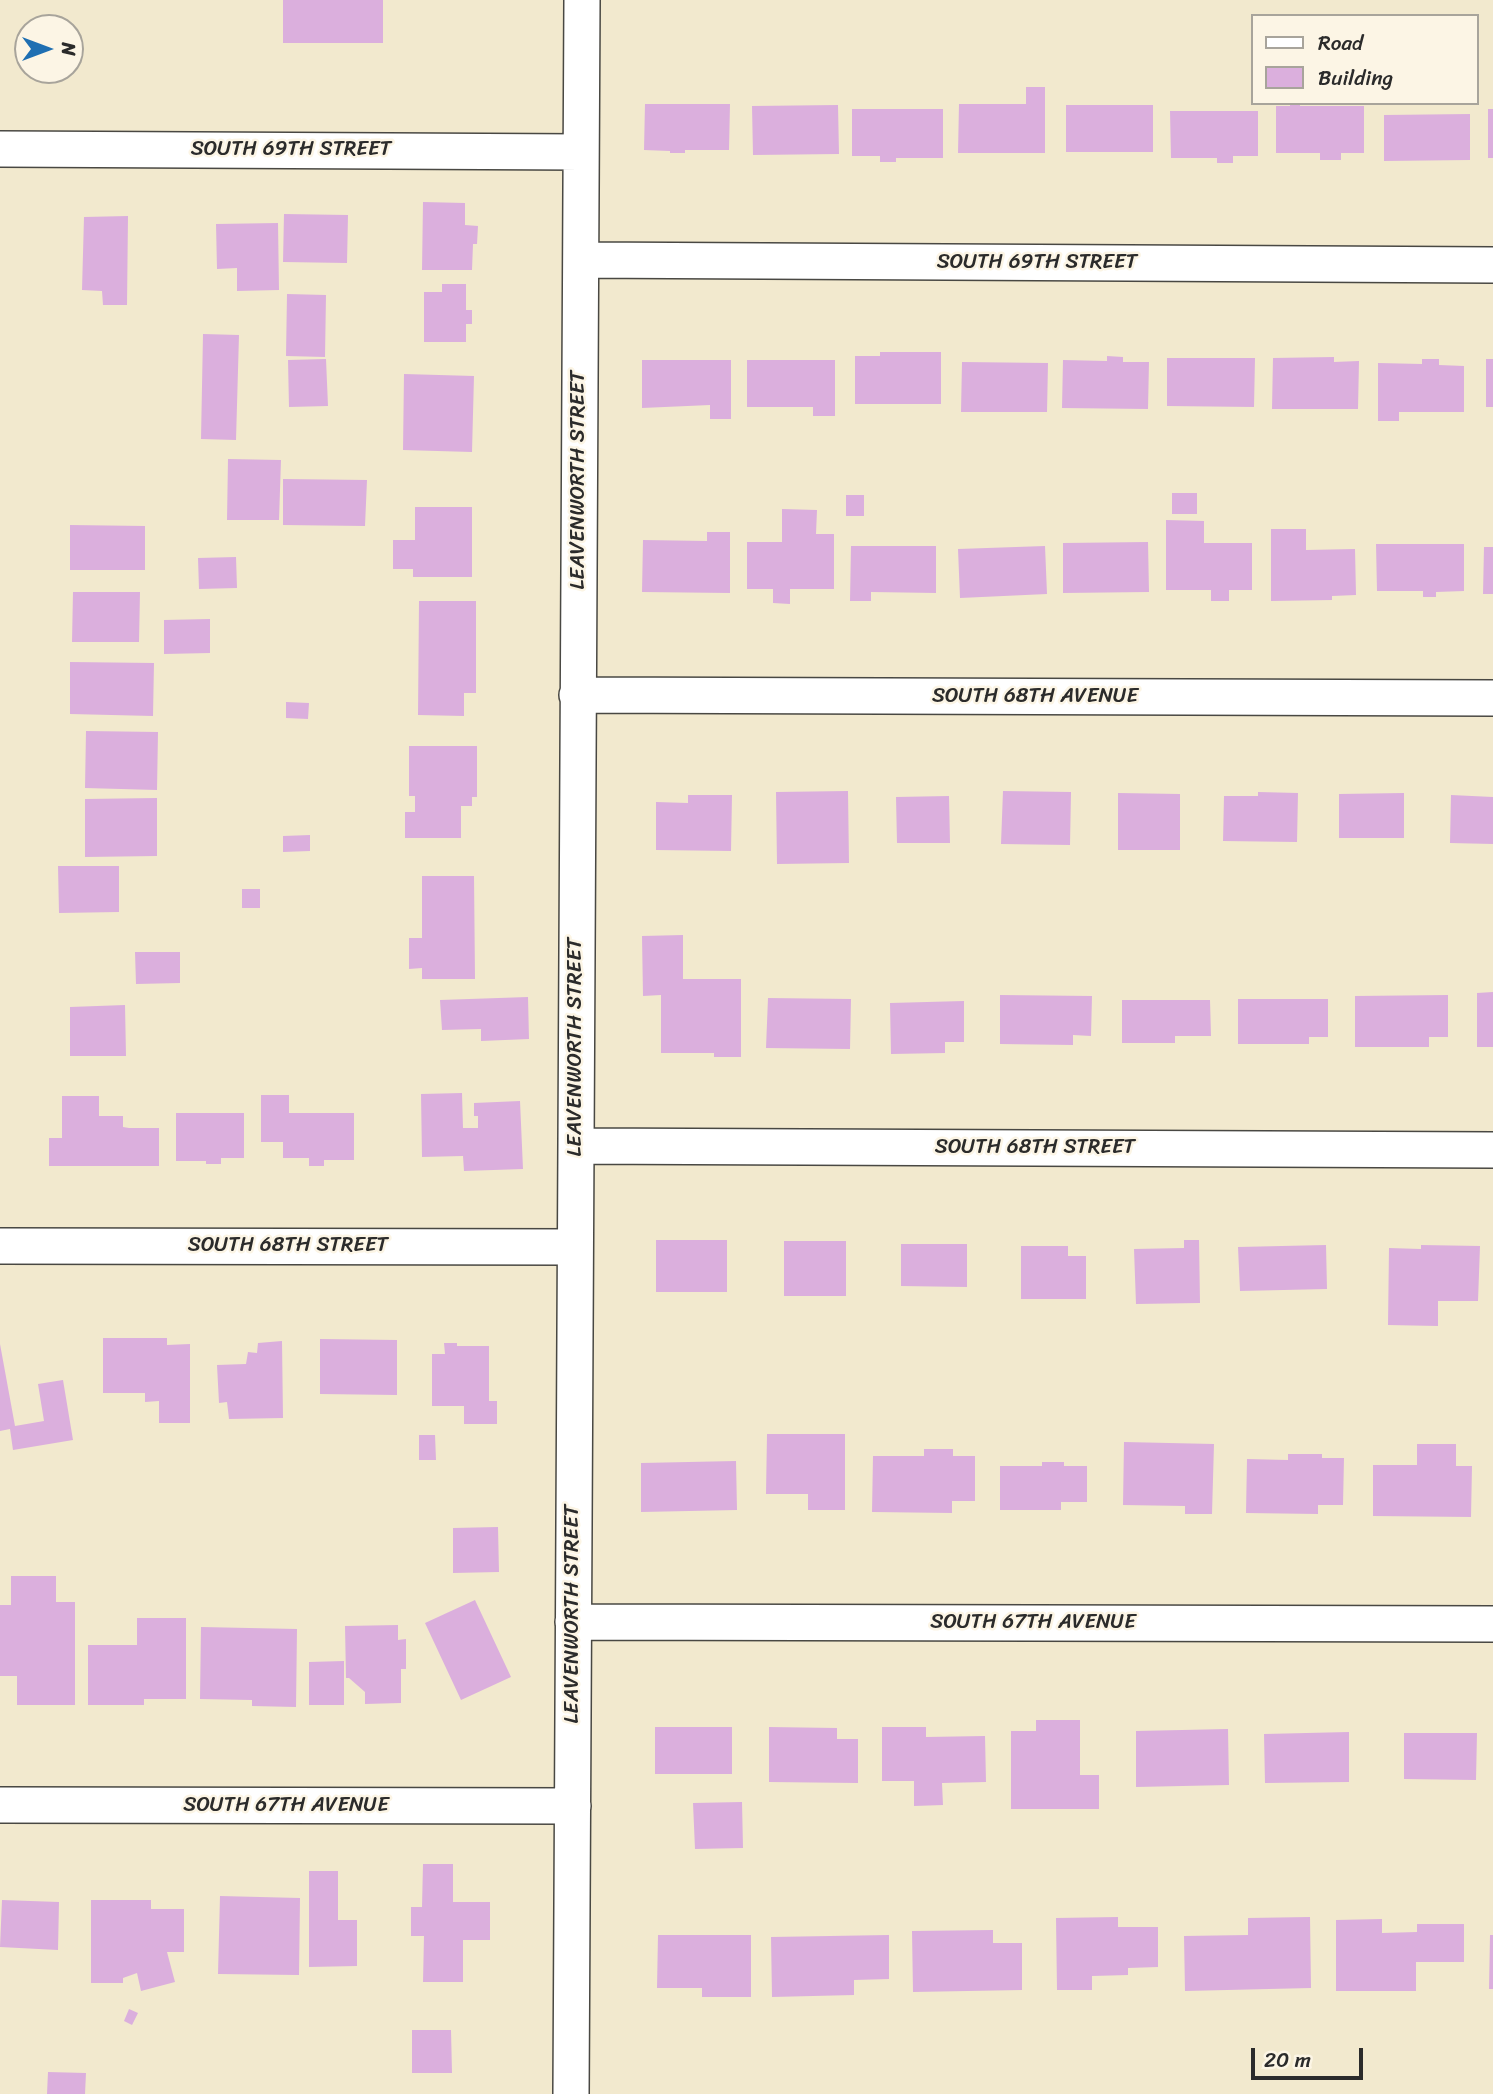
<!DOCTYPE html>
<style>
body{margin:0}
#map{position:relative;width:1493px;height:2094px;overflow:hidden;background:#f2e9ce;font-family:Sriracha,sans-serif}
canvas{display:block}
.legend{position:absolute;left:1251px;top:14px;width:228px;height:91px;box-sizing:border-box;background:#fcf5e5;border:2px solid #a8a49b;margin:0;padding:9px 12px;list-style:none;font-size:21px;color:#2b2b2b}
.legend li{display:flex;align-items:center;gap:14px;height:35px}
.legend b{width:35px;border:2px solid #a8a49b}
.north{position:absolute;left:14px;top:14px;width:70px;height:70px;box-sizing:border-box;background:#fcf5e5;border:2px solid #a8a49b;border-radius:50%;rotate:90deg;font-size:19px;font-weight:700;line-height:28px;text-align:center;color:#2b2b2b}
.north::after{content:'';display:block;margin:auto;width:24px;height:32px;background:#1f6fb2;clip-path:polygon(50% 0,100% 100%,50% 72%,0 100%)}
.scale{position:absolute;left:1251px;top:2048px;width:112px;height:32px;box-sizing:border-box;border:4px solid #2b2b2b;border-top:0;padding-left:9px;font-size:21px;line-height:24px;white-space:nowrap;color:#2b2b2b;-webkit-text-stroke:5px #fcf5e5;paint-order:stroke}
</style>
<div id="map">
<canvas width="1493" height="2094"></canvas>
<ul class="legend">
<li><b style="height:9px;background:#fff"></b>Road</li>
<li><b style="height:19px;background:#dbafdd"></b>Building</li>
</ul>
<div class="north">N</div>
<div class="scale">20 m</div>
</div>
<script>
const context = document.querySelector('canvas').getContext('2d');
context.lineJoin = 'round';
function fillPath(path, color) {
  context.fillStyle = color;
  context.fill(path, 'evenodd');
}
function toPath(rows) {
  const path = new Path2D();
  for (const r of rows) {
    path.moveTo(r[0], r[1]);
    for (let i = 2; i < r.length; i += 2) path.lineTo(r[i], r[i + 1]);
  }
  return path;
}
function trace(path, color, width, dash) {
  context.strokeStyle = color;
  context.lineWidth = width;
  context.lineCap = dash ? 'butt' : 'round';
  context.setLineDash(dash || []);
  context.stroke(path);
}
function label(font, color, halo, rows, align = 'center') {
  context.font = font + ' Sriracha,sans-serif';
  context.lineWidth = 5;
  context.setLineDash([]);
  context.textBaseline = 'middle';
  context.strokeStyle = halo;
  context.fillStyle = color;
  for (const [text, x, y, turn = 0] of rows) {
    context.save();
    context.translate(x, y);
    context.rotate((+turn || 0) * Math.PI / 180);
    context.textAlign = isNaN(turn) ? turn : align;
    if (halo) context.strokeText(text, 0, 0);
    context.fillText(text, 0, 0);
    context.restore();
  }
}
fillPath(toPath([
 [283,0,383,0,383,43,283,43],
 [1026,87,1045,87,1045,153,958,153,959,104,1026,104],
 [1290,103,1300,103,1300,106,1364,106,1364,153,1341,153,1341,160,1320,160,1320,153,1276,153,1276,106,1290,106],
 [645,104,730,104,729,150,685,150,685,153,670,153,670,151,644,150],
 [838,105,839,154,753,155,752,106],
 [1066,105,1153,105,1153,152,1066,152],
 [852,109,943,109,943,158,896,158,896,162,880,162,880,156,852,156],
 [1488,109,1493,109,1493,158,1488,158],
 [1170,111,1258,111,1258,156,1233,156,1233,163,1217,163,1217,158,1171,158],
 [1470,114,1470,160,1384,161,1384,115],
 [423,202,465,203,465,225,478,226,477,244,473,244,472,270,422,270],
 [284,214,348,215,347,263,283,262],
 [128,216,127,305,103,305,102,291,82,290,84,217],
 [278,223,279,290,237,291,237,268,217,269,216,224],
 [442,284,466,284,466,310,472,310,472,324,466,324,466,342,424,342,424,292,442,292],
 [287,294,326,295,325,357,286,356],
 [203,334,239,335,236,440,201,439],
 [880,352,941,352,941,404,855,404,855,356,880,356],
 [1107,356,1123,357,1123,362,1149,362,1148,409,1062,408,1063,360,1107,361],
 [1334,357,1334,362,1359,361,1358,409,1272,409,1273,358],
 [1167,358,1255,358,1254,407,1167,406],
 [326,359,328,406,289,407,288,360],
 [1422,359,1439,359,1439,365,1464,366,1464,412,1399,412,1399,421,1378,421,1378,363,1422,364],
 [1486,359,1493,359,1493,407,1486,407],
 [642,360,731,360,731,419,710,419,710,405,642,408],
 [747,360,835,360,835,416,813,416,813,407,747,407],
 [962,362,1048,363,1047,412,961,412],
 [404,374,474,376,472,452,403,450],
 [228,459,281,460,279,520,227,520],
 [283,479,367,480,365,526,283,525],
 [1172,493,1197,493,1197,514,1172,514],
 [846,495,864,495,864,516,846,516],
 [415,507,472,507,472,577,413,577,413,569,393,569,393,540,415,540],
 [782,509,817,510,816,534,834,534,834,589,790,589,790,604,773,603,773,589,747,589,747,542,782,542],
 [1166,520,1204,521,1204,543,1252,543,1252,590,1229,590,1229,601,1211,601,1211,590,1166,590],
 [70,525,145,526,145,570,70,570],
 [1271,529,1306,529,1306,550,1355,549,1356,595,1332,596,1332,600,1271,601],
 [707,532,730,532,730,593,642,592,643,540,707,541],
 [1148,542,1149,592,1063,593,1063,543],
 [1376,544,1464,544,1464,591,1436,592,1436,597,1423,597,1423,591,1377,591],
 [851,546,936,546,936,593,871,592,871,601,850,601],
 [1045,546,1047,594,960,598,958,549],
 [1484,547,1493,547,1493,594,1483,594],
 [236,557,237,588,199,589,198,558],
 [73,592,140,592,139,642,72,642],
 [419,601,476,601,476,693,464,693,464,716,418,715],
 [210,619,210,653,164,654,164,620],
 [70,662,154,663,153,716,70,714],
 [286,702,309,703,308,719,286,718],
 [86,731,158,732,157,790,85,788],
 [409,746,477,746,477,797,472,797,472,806,461,806,461,838,405,838,405,812,415,812,415,796,409,796],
 [848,791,849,863,777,864,776,792],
 [1003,791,1071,792,1070,845,1001,844],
 [1258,792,1298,793,1297,842,1223,841,1224,796,1258,796],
 [1118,793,1180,794,1180,850,1118,850],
 [1404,793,1404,838,1339,838,1339,794],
 [688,795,732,795,731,851,656,850,656,802,688,803],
 [1451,795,1493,797,1493,844,1450,843],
 [949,796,950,843,897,843,896,797],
 [157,798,157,856,85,857,85,799],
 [310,835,310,851,283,852,283,836],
 [58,866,119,866,119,912,59,913],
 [422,876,474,876,475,979,422,979,422,968,409,969,409,938,422,938],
 [242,889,260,889,260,908,242,908],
 [683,935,683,979,741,979,741,1057,714,1057,714,1053,661,1053,661,995,643,996,642,936],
 [135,952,180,952,180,983,136,984],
 [1493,992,1493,1047,1477,1047,1477,993],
 [1000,995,1092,996,1091,1036,1073,1035,1073,1045,1000,1044],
 [1448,995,1448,1037,1429,1037,1429,1047,1355,1047,1355,996],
 [528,997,529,1039,481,1041,481,1029,442,1030,440,1000],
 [768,998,851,999,850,1049,766,1048],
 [1238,999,1328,999,1328,1037,1309,1037,1309,1044,1238,1044],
 [1122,1000,1210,1000,1211,1036,1175,1036,1175,1043,1122,1043],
 [964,1001,964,1042,945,1042,945,1053,891,1054,890,1003],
 [125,1005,126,1056,70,1056,70,1007],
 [462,1093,463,1128,478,1128,478,1116,474,1116,474,1103,520,1101,523,1169,464,1171,463,1156,422,1157,421,1094],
 [261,1095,289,1095,289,1113,354,1113,354,1160,324,1160,324,1166,309,1166,309,1158,283,1158,283,1142,261,1142],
 [62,1096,99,1096,99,1116,123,1116,123,1127,129,1128,159,1128,159,1166,49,1166,49,1138,62,1138],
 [176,1113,244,1113,244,1158,221,1158,221,1164,206,1164,206,1161,176,1161],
 [656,1240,727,1240,727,1292,656,1292],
 [1184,1240,1199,1240,1200,1303,1136,1304,1134,1249,1184,1248],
 [784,1241,846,1241,846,1296,784,1296],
 [901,1244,967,1244,967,1287,901,1286],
 [1326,1245,1327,1289,1240,1291,1238,1247],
 [1421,1245,1480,1246,1478,1301,1438,1301,1438,1326,1388,1325,1389,1248,1421,1249],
 [1021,1246,1068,1246,1068,1256,1086,1256,1086,1299,1021,1299],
 [103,1338,167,1338,167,1345,190,1344,190,1423,159,1423,159,1401,145,1402,145,1393,103,1393],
 [320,1339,397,1340,397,1395,320,1394],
 [282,1341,283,1418,229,1419,227,1402,219,1403,217,1365,246,1364,248,1352,257,1353,258,1343],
 [444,1343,457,1343,457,1346,489,1346,489,1401,497,1401,497,1424,464,1424,464,1406,432,1406,432,1354,445,1354],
 [0,1344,15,1426,44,1421,38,1384,63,1380,73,1440,13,1450,10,1429,0,1431],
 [767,1434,845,1434,845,1510,808,1510,808,1494,766,1494],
 [419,1435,435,1435,436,1460,419,1460],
 [1124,1442,1214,1444,1212,1514,1185,1514,1185,1506,1123,1505],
 [1417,1444,1456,1444,1456,1466,1472,1466,1471,1517,1373,1516,1373,1465,1417,1465],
 [924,1449,953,1449,953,1456,975,1456,975,1501,952,1501,952,1513,872,1512,873,1456,924,1456],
 [1288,1454,1322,1454,1322,1458,1344,1458,1343,1505,1318,1505,1318,1514,1246,1513,1247,1459,1288,1460],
 [736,1461,737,1510,641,1512,641,1463],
 [1042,1462,1064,1462,1064,1466,1087,1466,1087,1502,1061,1502,1061,1510,1000,1510,1000,1466,1042,1466],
 [498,1527,499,1572,453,1573,453,1528],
 [11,1576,56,1576,56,1602,75,1602,75,1705,17,1705,17,1676,0,1676,0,1605,11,1605],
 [475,1600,511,1677,461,1700,425,1623],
 [137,1618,186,1618,186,1699,144,1699,144,1705,88,1705,88,1645,137,1645],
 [398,1625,398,1640,406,1639,406,1669,401,1669,401,1703,365,1704,365,1692,349,1678,346,1678,345,1626],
 [201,1627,297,1629,296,1707,252,1706,252,1700,200,1699],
 [344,1661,344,1705,309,1705,309,1662],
 [1036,1720,1080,1720,1080,1775,1099,1775,1099,1809,1011,1809,1011,1731,1036,1731],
 [655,1727,732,1727,732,1774,655,1774],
 [769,1727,837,1728,837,1739,858,1739,858,1783,769,1782],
 [882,1727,926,1727,926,1737,985,1736,986,1782,942,1783,943,1805,914,1806,914,1781,882,1781],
 [1228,1729,1229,1785,1136,1787,1136,1731],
 [1349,1732,1349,1782,1265,1783,1264,1734],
 [1404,1733,1477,1733,1476,1780,1404,1779],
 [742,1802,743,1848,695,1849,693,1803],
 [423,1864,453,1864,453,1902,490,1902,490,1940,463,1940,463,1982,423,1982,424,1936,411,1936,411,1907,422,1907],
 [309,1871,338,1871,338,1920,357,1920,357,1966,309,1967],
 [220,1896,300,1898,299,1975,218,1974],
 [2,1900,59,1902,58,1950,0,1947],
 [91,1900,151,1900,151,1909,184,1909,184,1952,167,1952,175,1982,141,1991,137,1973,123,1978,123,1983,91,1983],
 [1118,1917,1118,1927,1158,1927,1158,1967,1128,1968,1128,1975,1092,1976,1092,1990,1057,1990,1056,1918],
 [1310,1917,1311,1988,1185,1991,1184,1936,1248,1935,1248,1918],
 [1382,1919,1382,1933,1417,1932,1417,1924,1464,1924,1464,1962,1416,1962,1416,1991,1336,1991,1336,1920],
 [993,1930,993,1943,1022,1943,1022,1990,913,1992,912,1931],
 [658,1935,751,1935,751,1997,702,1997,702,1988,657,1988],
 [889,1935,889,1979,854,1980,854,1995,772,1997,771,1937],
 [1490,1935,1493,1935,1493,1989,1489,1989],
 [129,2009,138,2013,132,2025,124,2021],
 [412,2030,451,2030,452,2073,412,2073],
 [48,2072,86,2073,85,2094,47,2094]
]), '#dbafdd');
const minor = toPath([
 [0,149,581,152],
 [581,260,1493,265],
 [577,695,1493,698],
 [576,1146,1493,1150],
 [0,1246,575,1247],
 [573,1622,1493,1624],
 [0,1805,573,1806],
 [571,2094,582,0]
]);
trace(minor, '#494843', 38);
trace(minor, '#fff', 35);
label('21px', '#2b2b2b', '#fcf5e5', [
 ["SOUTH 69TH STREET",291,150],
 ["SOUTH 69TH STREET",1037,263],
 ["LEAVENWORTH STREET",579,480,-90],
 ["SOUTH 68TH AVENUE",1035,697],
 ["LEAVENWORTH STREET",576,1047,-90],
 ["SOUTH 68TH STREET",1035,1148],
 ["SOUTH 68TH STREET",288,1246],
 ["LEAVENWORTH STREET",573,1614,-90],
 ["SOUTH 67TH AVENUE",1033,1623],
 ["SOUTH 67TH AVENUE",286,1806]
]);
</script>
